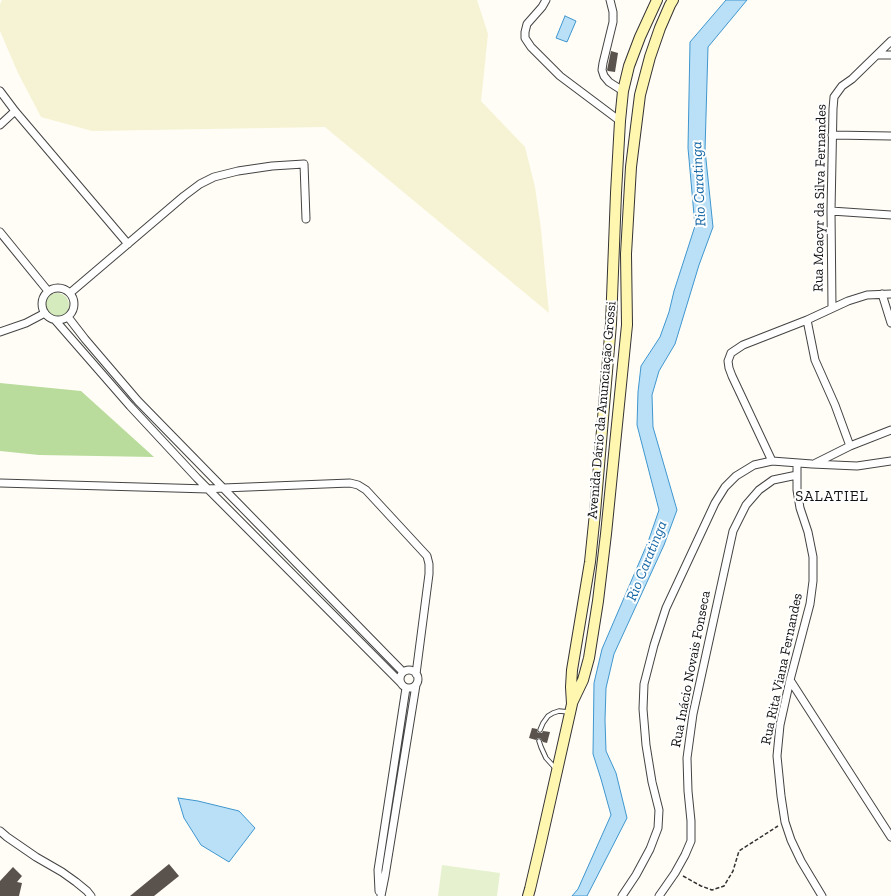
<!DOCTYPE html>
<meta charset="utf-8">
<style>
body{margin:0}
canvas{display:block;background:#fffdf5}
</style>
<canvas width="891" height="896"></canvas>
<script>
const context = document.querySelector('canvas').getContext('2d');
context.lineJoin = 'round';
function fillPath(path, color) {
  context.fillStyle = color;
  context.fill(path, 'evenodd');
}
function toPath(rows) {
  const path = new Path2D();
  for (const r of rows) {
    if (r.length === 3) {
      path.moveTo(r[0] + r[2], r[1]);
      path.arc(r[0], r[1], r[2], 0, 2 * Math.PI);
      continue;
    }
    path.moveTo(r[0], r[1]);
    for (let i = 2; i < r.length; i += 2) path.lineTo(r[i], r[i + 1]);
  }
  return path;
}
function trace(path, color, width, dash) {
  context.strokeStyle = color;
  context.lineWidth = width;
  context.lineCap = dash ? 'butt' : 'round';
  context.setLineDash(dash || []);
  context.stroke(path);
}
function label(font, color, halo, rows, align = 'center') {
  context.font = font + ' "Zilla Slab",serif';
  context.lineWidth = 4;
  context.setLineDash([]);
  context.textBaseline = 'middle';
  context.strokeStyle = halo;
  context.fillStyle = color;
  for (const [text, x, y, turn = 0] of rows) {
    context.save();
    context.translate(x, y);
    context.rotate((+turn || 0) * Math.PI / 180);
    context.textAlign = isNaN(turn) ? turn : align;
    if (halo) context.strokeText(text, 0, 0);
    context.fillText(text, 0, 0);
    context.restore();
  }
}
fillPath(toPath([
 [2,0,477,0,488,34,481,101,525,147,535,187,541,229,549,313,325,127,92,131,41,117,18,73,0,31,0,4]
]), '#f6f3d4');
fillPath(toPath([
 [57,305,12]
]), '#d5ebbd');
fillPath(toPath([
 [0,383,81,391,154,457,39,455,0,451]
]), '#b9dc9c');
fillPath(toPath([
 [442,865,500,873,497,896,438,896]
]), '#e6f2cf');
const water = toPath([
 [726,0,747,0,708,47,705,150,713,227,699,265,675,344,659,371,652,395,653,427,677,510,664,545,614,654,606,688,605,720,606,751,616,773,627,818,587,896,572,896,578,889,611,815,601,779,593,754,594,683,602,649,648,542,659,510,637,425,638,392,641,366,660,337,669,312,674,291,695,226,688,148,690,42,726,0],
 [565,16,576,21,567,42,556,38,565,16],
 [178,798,198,801,239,811,255,828,229,862,201,845,184,818,178,798]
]);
fillPath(water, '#b9e0f7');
trace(water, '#3f96cf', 1);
fillPath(toPath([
 [611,51,618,53,615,72,608,71,607,70],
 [532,728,537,729,537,732,539,733,542,733,543,731,550,732,547,743,543,742,540,738,538,738,536,740,529,738],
 [169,864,179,876,154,896,130,896],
 [13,867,22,876,17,882,22,883,19,896,0,896,0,881]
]), '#5a524d');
const lane = toPath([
 [540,730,543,723,548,716,553,713,559,711,569,712],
 [539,741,541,747,546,758,556,769]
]);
const street = toPath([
 [546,0,542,7,527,24,525,32,525,38,531,47,560,76,620,121],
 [610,0,613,12,613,22,603,63,602,70,604,76,609,82,623,91],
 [877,55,891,55],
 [0,91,15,111,128,244],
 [0,125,15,111],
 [832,135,891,136],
 [831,211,891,215],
 [0,232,48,291],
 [58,304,16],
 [70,293,184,196,200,184,214,177,238,171,272,166,304,164,306,219],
 [882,294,891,323],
 [832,307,831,211,833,109,834,97,842,86,852,79,891,41],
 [68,317,85,339,138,401,403,672],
 [55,320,130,406,197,478,401,683],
 [807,320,815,360,835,405,850,446],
 [0,332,26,323,45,313],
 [772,461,732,376,729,368,728,361,731,353,743,345,807,320,848,301,867,295,891,294],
 [797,463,797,490,800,508,808,532,813,557,813,581,810,604,790,680,780,725,777,756,781,796,785,822,791,840,801,861,822,896],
 [814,464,850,446,891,430],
 [0,483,208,489,223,488,350,483,358,485,366,490,427,556,429,564,429,574,416,674],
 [409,679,9],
 [790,680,891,837],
 [0,831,7,837,36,857,62,872,76,882,87,891,91,896],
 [379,891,378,870,406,688],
 [381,896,385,876,416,685],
 [622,896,636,875,650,849,658,828,659,810,652,782,646,745,643,709,644,684,654,645,666,608,715,503,725,487,736,476,754,465,772,461,812,464,857,466,891,461],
 [659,896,675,873,685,855,691,841,691,821,688,791,687,758,693,714,733,531,746,505,759,490,773,480,797,475]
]);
const secondary = toPath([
 [572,703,583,680,589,658,598,601,606,534,627,325,626,254,631,167,640,95,650,57,660,28,670,5,673,0],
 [528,896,530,889,541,842,572,704,571,687,572,670,590,562,595,513,611,324,616,193,620,121,623,91,629,66,640,37,657,0]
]);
trace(lane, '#444', 5.5);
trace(street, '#444', 9);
trace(secondary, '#333', 12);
trace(toPath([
 [683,876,701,886,712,890,724,886,733,871,739,851,778,826]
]), '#333', 1.5, [4, 2]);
trace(lane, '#fff', 3.5);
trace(street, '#fff', 7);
trace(secondary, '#fff6b0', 10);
label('14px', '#111', '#fff', [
 ["Rua Moacyr da Silva Fernandes",820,198,-89],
 ["Avenida Dário da Anunciação Grossi",602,410,-85],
 ["Rua Inácio Novais Fonseca",691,669,-79],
 ["Rua Rita Viana Fernandes",782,669,-78]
]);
label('italic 15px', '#1768a6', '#fff', [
 ["Rio Caratinga",699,184,-93],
 ["Rio Caratinga",647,561,-68]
]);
context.letterSpacing = '1px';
label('15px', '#111', '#fff', [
 ["SALATIEL",832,497]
]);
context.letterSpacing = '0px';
</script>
